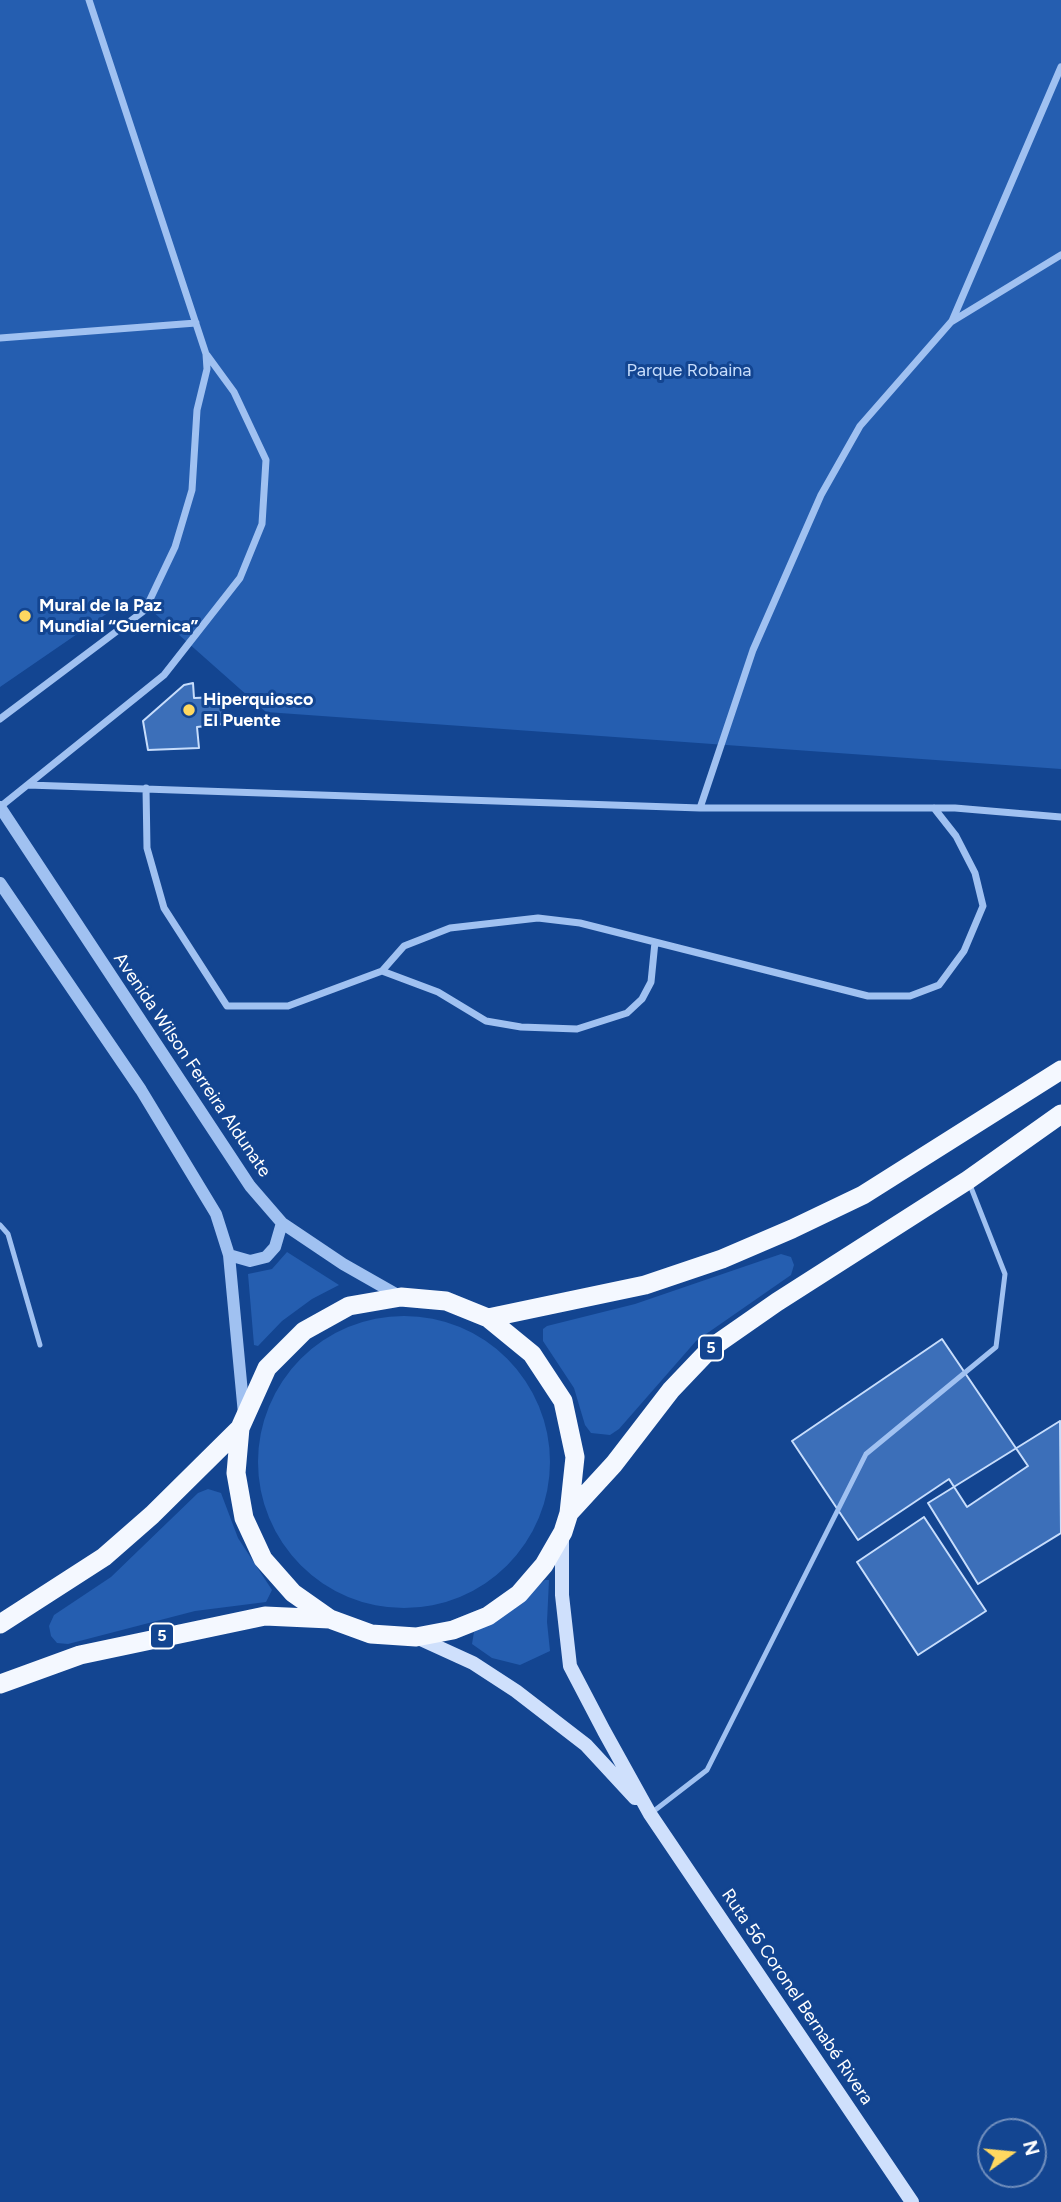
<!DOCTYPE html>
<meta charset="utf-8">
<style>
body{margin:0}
#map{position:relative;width:1061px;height:2202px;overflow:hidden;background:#134591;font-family:Figtree,sans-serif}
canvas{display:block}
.north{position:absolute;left:977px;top:2118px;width:70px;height:70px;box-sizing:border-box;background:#134591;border:2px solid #718fbd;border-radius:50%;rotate:75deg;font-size:19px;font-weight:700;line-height:28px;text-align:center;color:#fff}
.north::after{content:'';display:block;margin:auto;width:24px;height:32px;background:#ffd860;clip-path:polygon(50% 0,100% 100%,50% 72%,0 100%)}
</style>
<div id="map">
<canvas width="1061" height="2202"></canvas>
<div class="north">N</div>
</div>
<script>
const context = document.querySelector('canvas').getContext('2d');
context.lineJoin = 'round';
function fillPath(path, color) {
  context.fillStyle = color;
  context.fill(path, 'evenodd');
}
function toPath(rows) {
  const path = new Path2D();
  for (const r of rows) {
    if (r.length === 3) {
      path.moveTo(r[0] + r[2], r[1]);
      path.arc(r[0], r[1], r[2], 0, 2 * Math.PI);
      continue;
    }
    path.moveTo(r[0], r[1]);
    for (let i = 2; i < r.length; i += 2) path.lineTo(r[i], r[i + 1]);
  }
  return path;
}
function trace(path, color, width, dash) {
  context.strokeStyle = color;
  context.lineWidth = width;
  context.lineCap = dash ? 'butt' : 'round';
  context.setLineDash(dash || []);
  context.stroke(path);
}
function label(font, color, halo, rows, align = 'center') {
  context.font = font + ' Figtree,sans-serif';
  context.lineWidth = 6;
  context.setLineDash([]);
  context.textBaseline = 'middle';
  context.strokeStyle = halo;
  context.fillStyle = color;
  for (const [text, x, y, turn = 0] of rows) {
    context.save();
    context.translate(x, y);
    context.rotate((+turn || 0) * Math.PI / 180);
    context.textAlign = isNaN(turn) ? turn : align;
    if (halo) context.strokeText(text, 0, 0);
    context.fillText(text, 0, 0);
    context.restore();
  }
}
fillPath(toPath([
 [0,0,1061,0,1061,769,266,712,134,595,0,687],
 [287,1252,339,1285,312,1299,282,1321,258,1346,254,1345,248,1274,272,1269],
 [781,1254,791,1257,794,1265,791,1275,696,1341,619,1429,610,1435,591,1433,585,1425,574,1388,543,1341,543,1329,547,1326,635,1304],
 [404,1462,146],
 [208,1489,221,1493,238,1538,272,1590,266,1602,195,1611,68,1644,57,1643,51,1636,49,1626,54,1615,111,1577,198,1493],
 [545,1580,549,1580,547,1622,550,1651,520,1665,492,1658,472,1644,474,1632,504,1615]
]), '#255eb0');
const building = toPath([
 [193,683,194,698,221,697,223,724,197,727,199,748,148,750,143,721,184,685,193,683],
 [942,1339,1028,1466,967,1507,949,1479,858,1540,792,1441,942,1339],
 [1060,1421,1061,1533,978,1584,928,1503,1060,1421],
 [924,1517,986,1611,918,1655,857,1562,924,1517]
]);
fillPath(building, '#3c6fb9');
trace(building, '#c7ddfc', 2);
trace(toPath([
 [0,1225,8,1234,40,1345],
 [650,1814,707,1770,866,1454,996,1347,1005,1274,970,1185]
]), '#a0c1f1', 5);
trace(toPath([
 [952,321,1061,67],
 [0,338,196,323],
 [0,719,145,610,175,547,192,490,197,410,207,369,206,354,89,0],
 [28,785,700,808,955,808,1061,817],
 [146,788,147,848,164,908,227,1006,288,1006,382,971,404,946,450,928,538,918,580,923,868,996,910,996,939,985,964,951,983,906,975,873,956,836,934,808],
 [0,807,164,675,240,578,262,524,266,460,234,392,207,355],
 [700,808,753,650,821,495,860,426,951,322,1061,255],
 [382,971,438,992,486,1021,521,1027,577,1029,627,1013,642,999,651,982,655,942]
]), '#a0c1f1', 7);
trace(toPath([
 [0,807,250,1186,282,1223,343,1264,401,1297],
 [0,883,141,1090,216,1214,229,1255,244,1414],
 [229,1255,250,1261,266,1257,275,1247,282,1223]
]), '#a0c1f1', 12);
trace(toPath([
 [562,1537,562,1595,570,1666,604,1731,650,1814,912,2202],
 [416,1637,473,1663,516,1691,586,1745,635,1798]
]), '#cfe0fc', 14);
trace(toPath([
 [488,1318,645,1285,722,1259,792,1229,863,1195,1061,1070],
 [569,1513,614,1464,671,1390,711,1348,777,1302,968,1180,1061,1114],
 [0,1624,104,1557,152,1515,240,1428],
 [0,1684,80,1655,265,1616,330,1619,371,1634,416,1637,453,1630,488,1616,519,1594,544,1565,563,1532,569,1513,575,1457,563,1401,532,1354,488,1318,446,1301,401,1297,349,1306,304,1331,267,1368,240,1428,236,1473,244,1518,263,1559,293,1593,330,1619]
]), '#f4f8ff', 19);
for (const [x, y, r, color] of [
 [25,616,7,"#ffd860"],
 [189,710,7,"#ffd860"]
]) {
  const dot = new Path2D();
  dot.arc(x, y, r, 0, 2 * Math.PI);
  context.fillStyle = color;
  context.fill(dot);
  trace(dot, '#134591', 2.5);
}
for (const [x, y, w] of [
 [711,1348,24],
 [162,1636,24]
]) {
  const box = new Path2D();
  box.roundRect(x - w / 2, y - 12.5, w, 25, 5);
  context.fillStyle = '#134591';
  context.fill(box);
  trace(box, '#fff', 2);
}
label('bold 16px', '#fff', null, [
 ["5",711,1348],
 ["5",162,1636]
]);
label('18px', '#c7ddfc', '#134591', [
 ["Parque Robaina",689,371]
]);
label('bold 18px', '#fff', '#134591', [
 ["Mural de la Paz",39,606],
 ["Mundial “Guernica”",39,627],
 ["Hiperquiosco",203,700],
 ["El Puente",203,721]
], 'left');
label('18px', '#fff', '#134591', [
 ["Avenida Wilson Ferreira Aldunate",192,1065,56],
 ["Ruta 56 Coronel Bernabé Rivera",797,1997,56]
]);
</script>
